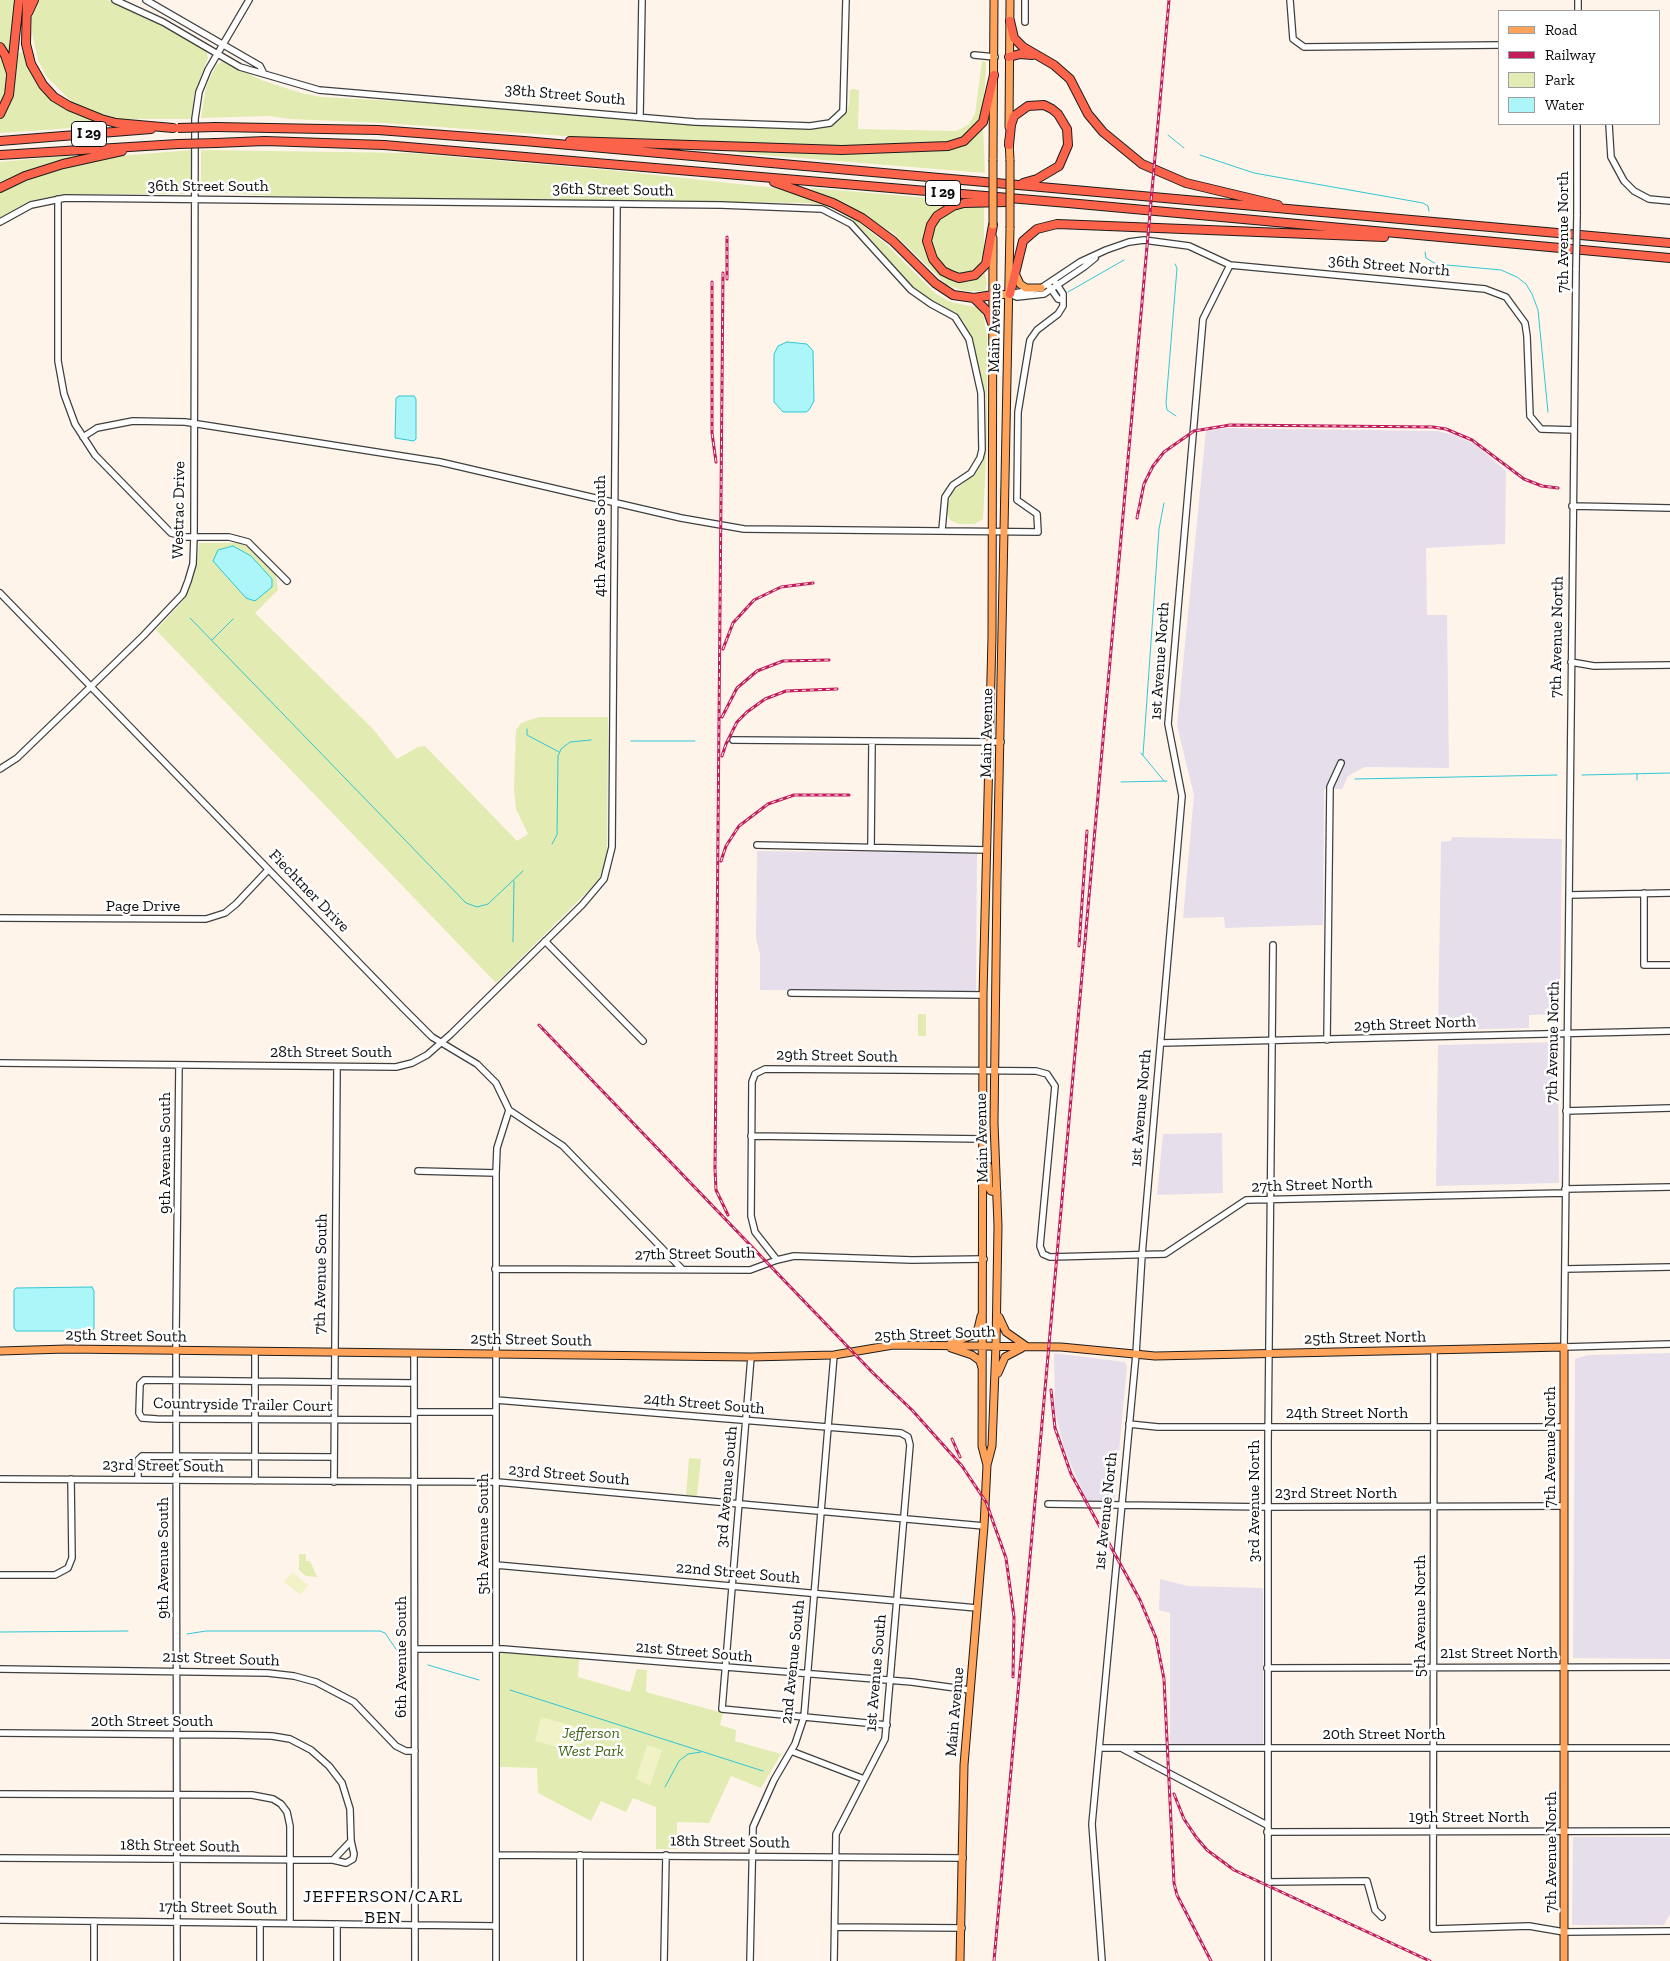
<!DOCTYPE html>
<style>
body{margin:0}
#map{position:relative;width:1670px;height:1961px;overflow:hidden;background:#fff4ea;font-family:"Zilla Slab",serif}
canvas{display:block}
.legend{position:absolute;left:1498px;top:10px;width:162px;height:115px;box-sizing:border-box;background:#fff;border:1px solid #9e9e9e;margin:0;padding:6px 9px;list-style:none;font-size:15px;color:#0c0c0c}
.legend li{display:flex;align-items:center;gap:10px;height:25px}
.legend b{width:25px;border:1px solid #9e9e9e}
</style>
<div id="map">
<canvas width="1670" height="1961"></canvas>
<ul class="legend">
<li><b style="height:6px;background:#ffa25a"></b>Road</li>
<li><b style="height:6px;background:#c21d5a"></b>Railway</li>
<li><b style="height:14px;background:#e2ebb2"></b>Park</li>
<li><b style="height:14px;background:#acf5f9"></b>Water</li>
</ul>
</div>
<script>
const context = document.querySelector('canvas').getContext('2d');
context.lineJoin = 'round';
function fillPath(path, color) {
  context.fillStyle = color;
  context.fill(path, 'evenodd');
}
function toPath(rows) {
  const path = new Path2D();
  for (const r of rows) {
    path.moveTo(r[0], r[1]);
    for (let i = 2; i < r.length; i += 2) path.lineTo(r[i], r[i + 1]);
  }
  return path;
}
function trace(path, color, width, dash) {
  context.strokeStyle = color;
  context.lineWidth = width;
  context.lineCap = dash ? 'butt' : 'round';
  context.setLineDash(dash || []);
  context.stroke(path);
}
function label(font, color, halo, rows, align = 'center') {
  context.font = font + ' "Zilla Slab",serif';
  context.lineWidth = 5;
  context.setLineDash([]);
  context.textBaseline = 'middle';
  context.strokeStyle = halo;
  context.fillStyle = color;
  for (const [text, x, y, turn = 0] of rows) {
    context.save();
    context.translate(x, y);
    context.rotate((+turn || 0) * Math.PI / 180);
    context.textAlign = isNaN(turn) ? turn : align;
    if (halo) context.strokeText(text, 0, 0);
    context.fillText(text, 0, 0);
    context.restore();
  }
}
fillPath(toPath([
 [1228,428,1437,431,1455,435,1476,445,1506,471,1505,544,1426,548,1427,615,1447,615,1449,768,1365,767,1348,776,1342,789,1324,789,1323,925,1225,928,1224,917,1183,918,1194,795,1177,726,1206,430],
 [1452,837,1562,839,1560,1014,1529,1015,1529,1028,1438,1030,1441,842,1451,841],
 [757,851,977,853,976,992,760,990,760,954,756,939],
 [1558,1042,1559,1183,1436,1186,1438,1045],
 [1222,1133,1223,1193,1157,1195,1163,1134],
 [1054,1353,1125,1362,1127,1367,1114,1504,1087,1501,1065,1451,1055,1411],
 [1670,1353,1670,1659,1573,1658,1575,1359,1588,1355],
 [1160,1579,1188,1586,1263,1588,1263,1744,1170,1744,1170,1613,1159,1610],
 [1573,1837,1670,1837,1670,1914,1664,1925,1572,1925]
]), '#e6dfeb');
fillPath(toPath([
 [0,0,13,0,16,11,12,52,8,53,0,42],
 [38,0,107,0,115,2,141,13,206,50,208,58,194,95,192,119,119,119,90,111,72,102,46,76,38,60,32,33,32,18],
 [24,51,28,65,63,106,82,116,104,122,103,126,0,133,0,118,6,112,14,92,18,54],
 [0,52,7,67,8,81,6,93,0,107],
 [223,61,261,80,301,93,321,97,469,105,718,126,815,129,833,125,843,117,849,105,850,90,853,89,859,90,858,129,956,131,968,125,975,114,982,61,986,62,986,73,983,105,978,120,980,121,967,135,959,139,949,142,827,147,648,142,383,123,290,119,269,116,201,118,206,87,216,65],
 [983,127,985,173,738,153,739,151,815,153,969,141],
 [192,150,191,186,184,194,64,194,29,201,0,218,0,191,31,176,106,157],
 [201,150,409,153,619,171,776,188,809,196,847,213,886,244,936,294,951,302,975,307,980,309,984,318,987,337,987,437,983,519,975,524,959,524,950,520,946,510,952,493,977,471,984,457,986,445,986,400,971,334,958,314,928,298,909,283,856,223,835,209,810,203,272,196,212,192,201,185],
 [76,155,77,157,49,164,0,183,0,162],
 [813,188,952,200,952,203,935,215,925,244,954,280,973,280,985,273,987,284,985,291,964,291,947,285,893,233,859,212,810,189],
 [984,204,984,249,978,271,964,275,950,271,935,257,931,243,937,222,942,216,956,208],
 [199,543,239,543,249,548,276,575,278,590,255,613,373,729,397,759,418,747,425,746,517,841,528,834,516,809,514,788,516,730,521,723,539,717,608,717,607,853,599,880,496,983,156,630,182,602,191,584,197,563],
 [918,1014,926,1014,926,1036,918,1036],
 [689,1458,701,1459,697,1496,686,1495],
 [299,1554,306,1554,306,1561,310,1561,317,1577,306,1576,299,1570],
 [500,1652,579,1659,578,1677,630,1692,637,1669,647,1670,646,1692,723,1713,720,1725,736,1730,735,1741,781,1754,761,1788,731,1776,709,1823,677,1822,677,1849,656,1849,656,1807,633,1798,626,1812,601,1801,591,1821,538,1793,537,1768,500,1767]
]), '#e2ebb2');
fillPath(toPath([
 [292,1572,308,1585,300,1595,284,1582],
 [541,1717,581,1728,574,1752,535,1741],
 [647,1745,662,1750,650,1786,636,1779]
]), '#f1f2c5');
const water = toPath([
 [787,342,807,344,813,351,814,401,809,410,806,412,783,412,774,402,774,354,778,346,787,342],
 [399,396,414,396,416,399,416,439,414,441,395,438,396,398,399,396],
 [233,546,251,556,272,579,272,587,255,601,246,598,213,561,218,550,233,546],
 [92,1287,94,1291,94,1329,88,1331,16,1331,14,1328,14,1290,16,1288,92,1287]
]);
fillPath(water, '#acf5f9');
trace(water, '#2fc7d4', 1);
trace(toPath([
 [1168,135,1184,148],
 [1200,155,1254,173,1423,203,1428,206,1429,211],
 [1425,252,1426,258,1436,264,1501,270,1517,277,1526,284,1532,294,1538,310,1548,412],
 [1175,264,1177,268,1166,403,1167,410,1176,416],
 [1068,292,1124,260],
 [190,618,466,903,477,907,488,904,523,871],
 [212,640,233,619],
 [527,729,527,735,559,752],
 [631,741,695,741],
 [1141,753,1164,781],
 [1143,755,1159,529,1164,503],
 [1637,774,1637,780],
 [1582,775,1670,773],
 [1355,779,1557,775],
 [1121,782,1167,781],
 [552,844,557,835,558,756,561,749,570,742,591,740],
 [513,942,514,881],
 [0,1632,128,1631],
 [187,1634,206,1631,380,1631,385,1633,398,1652],
 [428,1665,479,1680],
 [510,1690,763,1771],
 [665,1787,679,1761,688,1754,701,1752]
]), '#2fc7d4', 1);
const minor = toPath([
 [115,0,163,22,240,67,319,90,695,122,810,126,830,123,843,111,846,0],
 [146,0,260,66,263,72],
 [1290,0,1293,39,1304,47,1499,45],
 [1578,0,1578,11],
 [1025,22,1025,0],
 [974,55,995,57],
 [640,115,642,0],
 [1609,124,1611,157,1624,181,1634,191,1649,199,1670,201],
 [58,199,58,361,64,394,75,424,95,455,171,533,186,537,229,537,248,542,287,581],
 [1577,216,1577,124],
 [0,222,31,205,65,198,721,205,822,209,851,224,911,290,931,304,955,317,969,339,981,393,982,450,980,458,971,473,953,485,945,497,942,530],
 [1576,268,1564,1347,1670,1344],
 [1049,286,1058,299,1063,300],
 [1010,294,1041,288,1080,262,1106,250,1129,242,1144,240,1189,246,1230,265,1485,289,1506,297,1525,323,1527,336,1530,416,1541,429,1574,430],
 [1010,294,1017,297,1044,294,1084,267,1095,258],
 [83,437,97,428,133,421,185,422,440,462,681,518,744,529,1038,532,1037,514,1017,500,1018,412,1030,340,1037,330,1058,314,1063,306,1063,294,1054,280],
 [1572,506,1670,508],
 [0,593,403,1008,432,1037,477,1064,496,1083,509,1110,563,1146,682,1269],
 [1571,662,1594,666,1670,665],
 [733,740,1001,742],
 [0,769,17,758,143,636,183,594,188,581,193,564,194,537,195,119,199,92,208,70,249,0],
 [757,845,987,850],
 [871,847,872,742],
 [1644,893,1644,965,1670,965],
 [1569,895,1670,893],
 [0,918,206,919,225,913,236,904,268,870],
 [545,941,643,1041],
 [791,993,983,995],
 [1327,1040,1330,787,1341,763],
 [1161,1043,1670,1031],
 [0,1063,396,1067,412,1063,427,1055,451,1034,582,905,604,879,612,847,617,204],
 [1566,1111,1670,1108],
 [751,1136,983,1139],
 [418,1171,496,1173],
 [1565,1189,1670,1187],
 [777,1260,755,1232,751,1216,752,1082,755,1074,765,1069,1036,1071,1047,1074,1055,1086,1040,1246,1043,1254,1050,1257,1165,1254,1246,1200,1565,1193],
 [495,1269,750,1270,777,1260,794,1256,912,1260,984,1259],
 [1565,1269,1670,1267],
 [1434,1350,1433,1929,1529,1926,1564,1932,1670,1931],
 [255,1353,255,1481],
 [414,1353,415,1961],
 [751,1357,722,1709,887,1725],
 [414,1383,144,1380,140,1384,139,1413,142,1418,157,1419,414,1420],
 [496,1400,901,1433,908,1437,910,1445,885,1739,836,1834,834,1961],
 [414,1412,496,1412],
 [1129,1424,1158,1427,1564,1427],
 [0,1479,497,1482,984,1526],
 [138,1480,138,1460,142,1456,334,1457],
 [334,1482,337,1067],
 [1048,1504,1268,1507,1564,1506],
 [496,1565,977,1608],
 [0,1575,55,1575,68,1568,72,1558,71,1479],
 [415,1649,503,1649,912,1682,970,1690],
 [1267,1668,1670,1667],
 [0,1669,268,1673,294,1676,316,1682,354,1702,396,1746,406,1751,415,1751],
 [0,1733,236,1735,272,1736,290,1739,311,1750,329,1766,342,1783,350,1809,351,1841,354,1854,353,1859,346,1863,333,1860],
 [1099,1748,1670,1748],
 [1123,1749,1267,1825],
 [791,1751,864,1779],
 [0,1794,252,1795,273,1799,281,1804,287,1812,290,1826,290,1923],
 [1267,1832,1670,1831],
 [496,1855,963,1858],
 [0,1858,333,1860,351,1841],
 [1268,1882,1367,1881,1375,1910,1382,1917],
 [0,1920,496,1926],
 [260,1923,260,1961],
 [337,1924,337,1961],
 [835,1927,962,1928],
 [94,1961,94,1921],
 [177,1961,176,1332,179,1065],
 [496,1961,496,1173,497,1148,509,1110],
 [580,1961,580,1855],
 [664,1961,666,1855],
 [750,1961,753,1827,774,1780,795,1744,804,1717,834,1355],
 [1102,1961,1092,1824,1136,1354,1142,1255,1182,796,1168,724,1203,319,1230,265],
 [1268,1961,1268,1443,1273,945]
]);
const major = toPath([
 [1009,127,1010,0],
 [1009,140,1010,160],
 [993,160,994,0],
 [1014,271,1020,284,1026,288,1041,288],
 [993,295,1010,294],
 [988,1166,989,1188,991,1191,997,1192],
 [999,1317,1006,1332,1026,1346],
 [951,1343,973,1335,978,1329,981,1316],
 [951,1348,972,1355,980,1361,982,1368],
 [0,1351,66,1349,751,1357,834,1355,893,1345,1061,1347,1155,1356,1564,1347,1564,1961],
 [998,1373,1005,1357,1022,1348],
 [987,1465,992,1446,996,1345,998,1226,994,1123,997,881,1010,228],
 [960,1961,964,1765,984,1526,987,1465,982,1446,983,995,992,637,993,238]
]);
const highway = toPath([
 [27,0,26,44,31,64,43,85,54,97,69,106,101,119,116,123,173,128],
 [28,13,34,0],
 [1010,21,1014,38,1023,47,1054,65,1070,79,1088,114,1103,132,1142,164,1186,183,1278,205],
 [0,47,5,55,11,73],
 [1009,57,1020,54,1032,55],
 [0,114,9,95,19,0],
 [216,127,378,130,524,141,1670,243],
 [0,141,151,129],
 [570,141,842,150,948,146,964,141,983,122,994,75],
 [216,143,265,141,384,145,1068,203,1670,258],
 [1009,145,1011,125,1014,116,1028,106,1044,105,1052,109,1058,114,1067,129,1068,145,1059,166,1037,179,1023,183],
 [0,155,178,144],
 [774,182,833,203,862,218,893,241,935,283,953,295,974,298,993,295],
 [0,188,25,176,63,164,122,151],
 [993,225,986,264,975,275,959,278,951,275,943,271,933,259,927,241,931,225,937,216,953,206,964,203,1007,202],
 [1010,294,1023,241,1037,229,1057,224,1384,237],
 [974,298,988,312,992,323]
]);
trace(minor, '#3f3f3f', 8);
trace(major, '#1d1d1d', 9);
trace(highway, '#1d1d1d', 10);
trace(minor, '#fff', 5.5);
trace(major, '#ffa25a', 7);
trace(highway, '#fc634b', 8);
const rail = toPath([
 [723,273,715,1169,716,1190,728,1215],
 [727,279,727,237],
 [712,282,712,433,716,462],
 [1137,518,1144,484,1153,466,1164,452,1194,431,1230,425,1433,427,1446,429,1472,440,1524,479,1542,486,1558,488],
 [723,649,733,623,754,600,781,587,813,583],
 [722,717,737,688,757,671,783,661,829,660],
 [722,756,726,744,737,722,747,712,765,699,786,691,837,689],
 [721,861,726,846,739,826,768,804,794,795,849,795],
 [1079,946,1087,831],
 [539,1025,873,1373,912,1410,962,1466,986,1502,1006,1558,1014,1617,1013,1677],
 [1051,1390,1055,1428,1071,1474,1140,1600,1156,1638,1164,1679,1174,1883,1177,1895,1211,1961],
 [952,1439,960,1457],
 [1174,1794,1184,1819,1196,1837,1207,1850,1234,1870,1430,1961],
 [994,1961,1169,0]
]);
trace(rail, '#c21d5a', 3);
trace(rail, '#fff', 1, [4]);
const minorBridge = toPath([
 [1576,268,1577,216]
]);
const majorBridge = toPath([
 [1010,160,1010,228],
 [993,225,993,160]
]);
const highwayBridge = toPath([
 [178,128,216,127],
 [178,144,216,143]
]);
trace(minorBridge, '#3f3f3f', 8, []);
trace(majorBridge, '#1d1d1d', 9, []);
trace(highwayBridge, '#1d1d1d', 10, []);
trace(minorBridge, '#fff', 5.5);
trace(majorBridge, '#ffa25a', 7);
trace(highwayBridge, '#fc634b', 8);
for (const [x, y, w] of [
 [89,134,35],
 [943,193,35]
]) {
  const box = new Path2D();
  box.roundRect(x - w / 2, y - 12.5, w, 25, 4);
  context.fillStyle = '#fff';
  context.fill(box);
  trace(box, '#0c0c0c', 1);
}
label('bold 15px', '#0c0c0c', null, [
 ["I 29",89,134],
 ["I 29",943,193]
]);
label('16px', '#0c0c0c', '#fff', [
 ["38th Street South",565,95,5],
 ["36th Street South",208,186],
 ["36th Street South",613,190,1],
 ["7th Avenue North",1563,232,-90],
 ["36th Street North",1389,266,5],
 ["Main Avenue",995,328,-89],
 ["Westrac Drive",179,510,-89],
 ["4th Avenue South",600,536,-90],
 ["7th Avenue North",1557,637,-89],
 ["1st Avenue North",1160,661,-86],
 ["Main Avenue",987,733,-89],
 ["Fiechtner Drive",309,891,46],
 ["Page Drive",143,906],
 ["29th Street North",1415,1024,-2],
 ["7th Avenue North",1553,1042,-89],
 ["28th Street South",331,1052],
 ["29th Street South",837,1056,1],
 ["1st Avenue North",1141,1108,-85],
 ["Main Avenue",982,1138,-91],
 ["9th Avenue South",165,1153,-90],
 ["27th Street North",1312,1185,-2],
 ["27th Street South",695,1254,-1],
 ["7th Avenue South",321,1274,-89],
 ["25th Street South",935,1334,-2],
 ["25th Street South",126,1336,1],
 ["25th Street North",1365,1338,-1],
 ["25th Street South",531,1340,1],
 ["24th Street South",704,1404,5],
 ["Countryside Trailer Court",243,1405,1],
 ["24th Street North",1347,1413],
 ["7th Avenue North",1550,1447,-90],
 ["23rd Street South",163,1466,1],
 ["23rd Street South",569,1475,5],
 ["3rd Avenue South",727,1487,-85],
 ["23rd Street North",1336,1493],
 ["3rd Avenue North",1254,1501,-90],
 ["1st Avenue North",1106,1511,-84],
 ["5th Avenue South",483,1534,-90],
 ["9th Avenue South",163,1558,-90],
 ["22nd Street South",738,1573,5],
 ["5th Avenue North",1420,1616,-90],
 ["21st Street South",694,1652,5],
 ["21st Street North",1499,1653],
 ["6th Avenue South",401,1657,-90],
 ["21st Street South",221,1659,2],
 ["2nd Avenue South",793,1662,-84],
 ["1st Avenue South",876,1673,-85],
 ["Main Avenue",955,1712,-85],
 ["20th Street South",152,1721],
 ["20th Street North",1384,1734],
 ["19th Street North",1469,1817],
 ["18th Street South",730,1842,1],
 ["18th Street South",180,1846,1],
 ["7th Avenue North",1551,1852,-90],
 ["17th Street South",218,1908,1]
]);
label('italic 16px', '#426619', '#fff', [
 ["Jefferson",591,1733],
 ["West Park",591,1751]
]);
context.letterSpacing = '1px';
label('18px', '#0c0c0c', '#fff', [
 ["JEFFERSON/CARL",383,1897],
 ["BEN",383,1918]
]);
context.letterSpacing = '0px';
</script>
